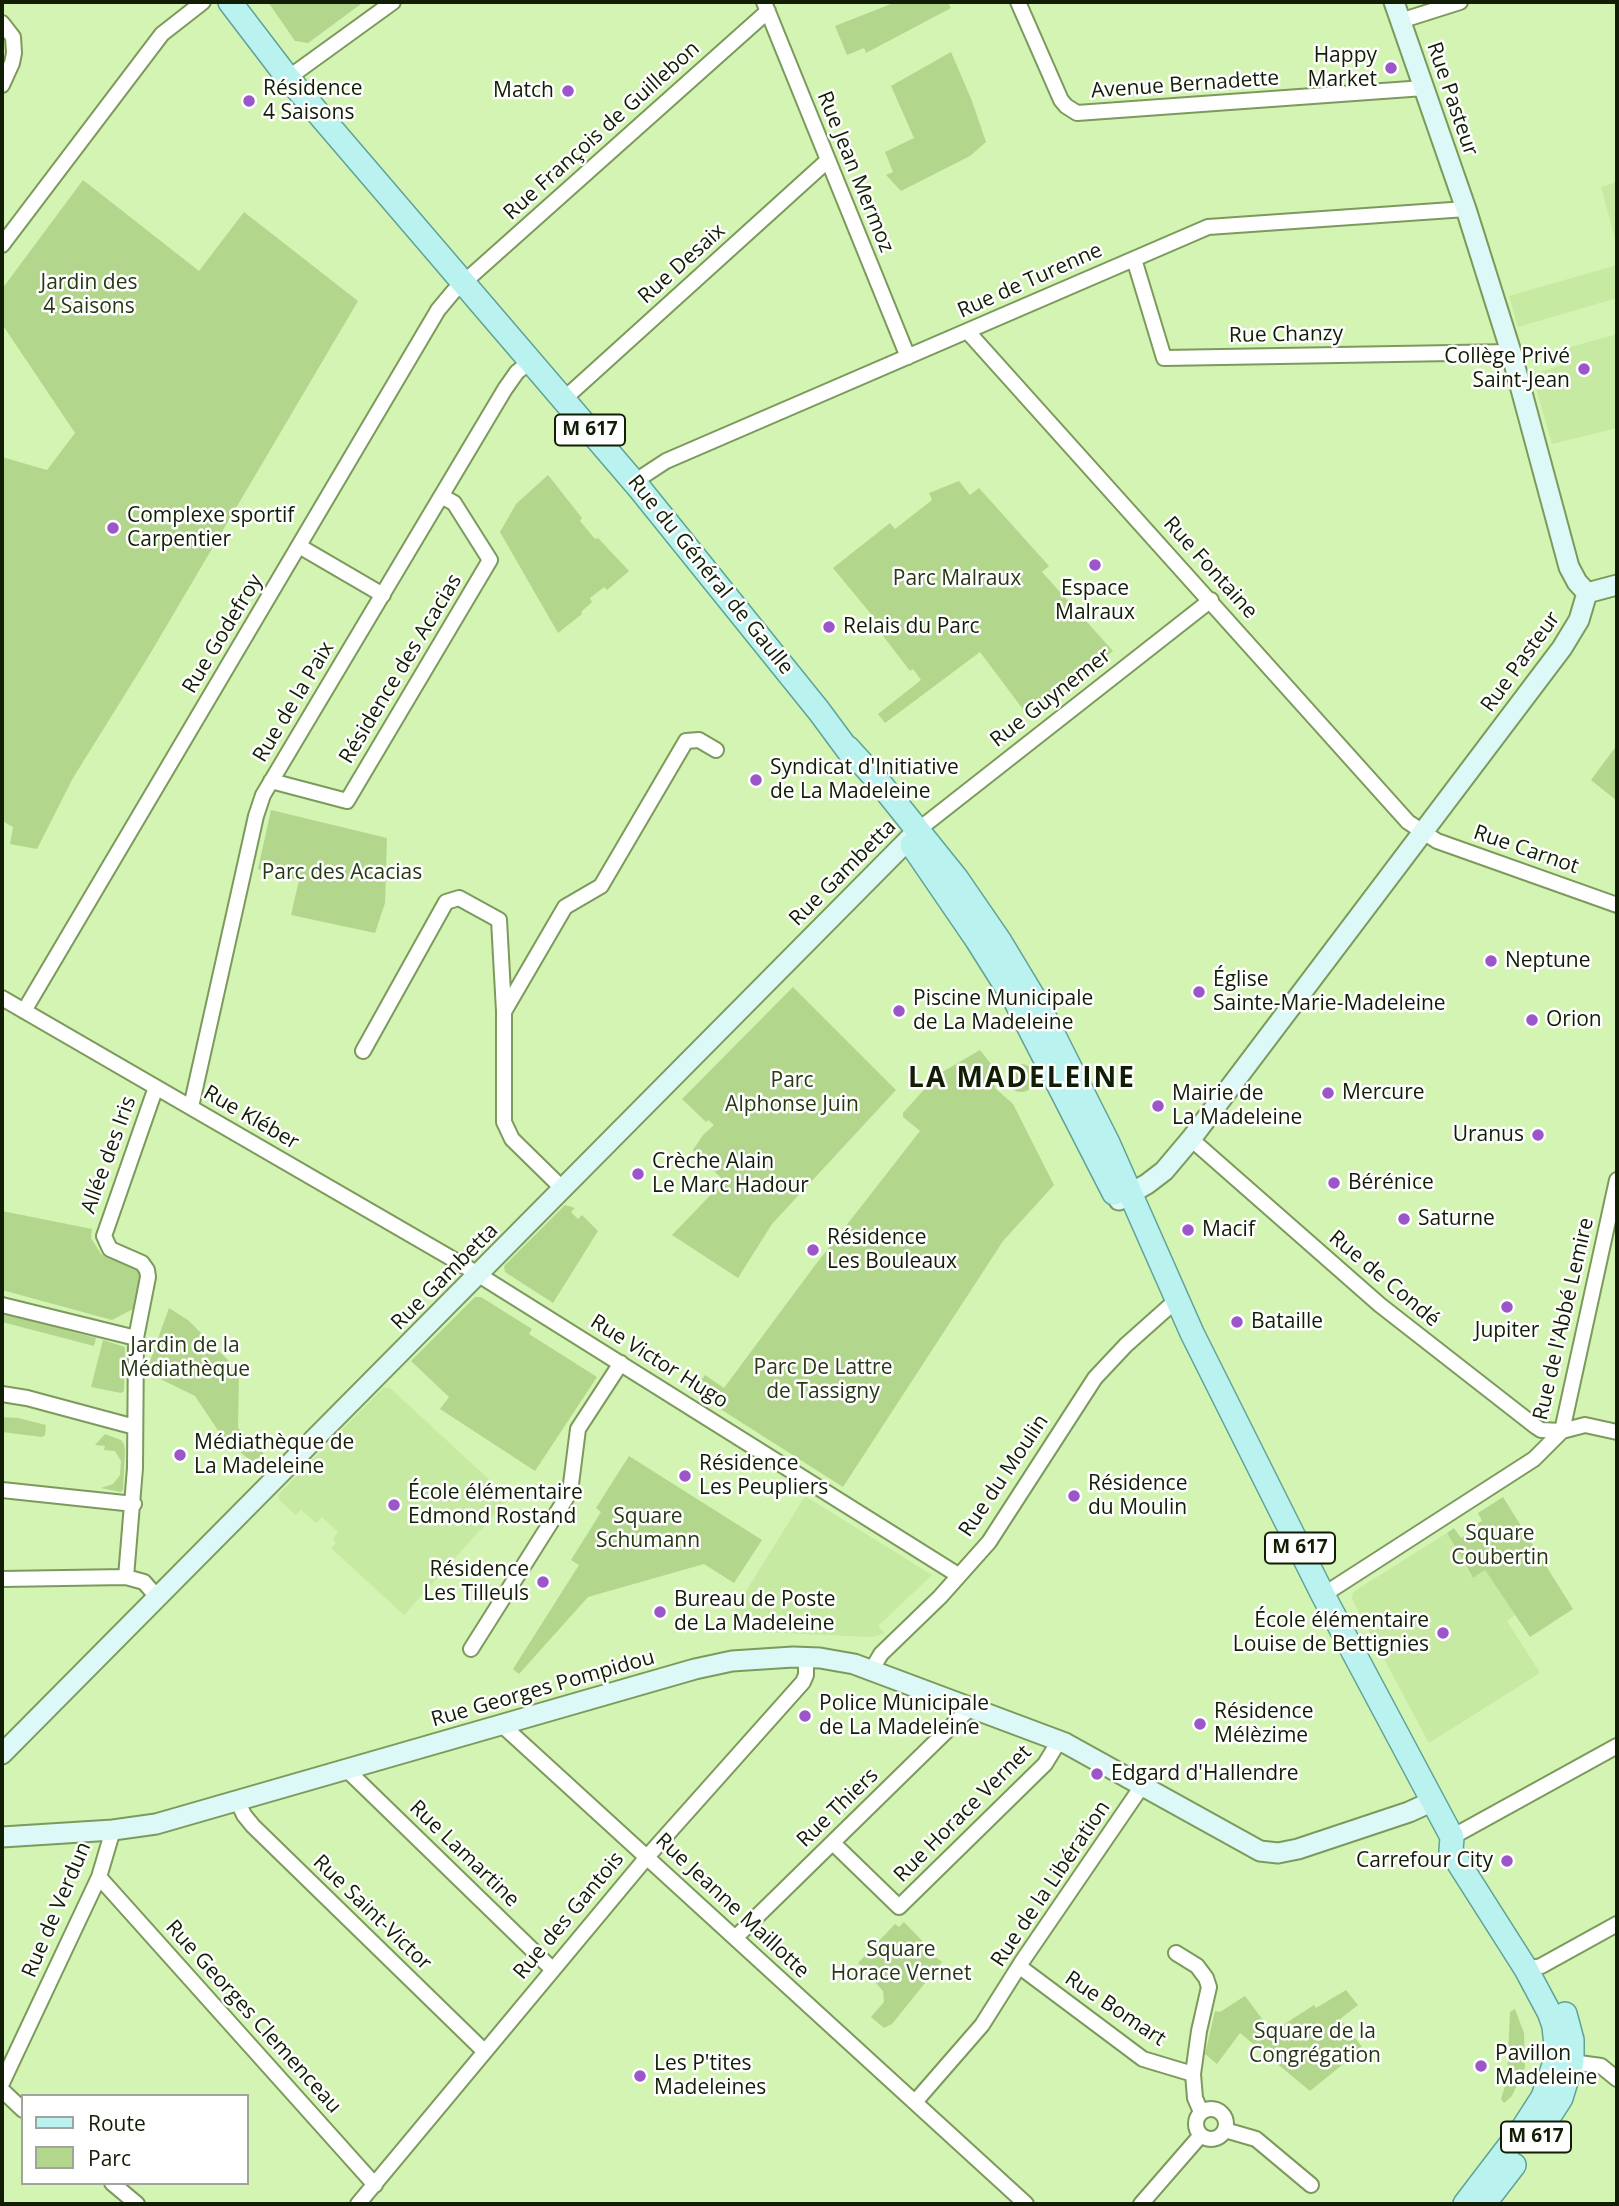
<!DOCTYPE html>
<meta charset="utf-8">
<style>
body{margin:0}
#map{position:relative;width:1619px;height:2206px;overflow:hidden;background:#d3f4b2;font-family:"Open Sans",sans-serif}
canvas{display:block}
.frame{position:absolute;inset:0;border:4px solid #121d05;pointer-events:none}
.legend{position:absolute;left:21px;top:2094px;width:228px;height:91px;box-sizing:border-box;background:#fff;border:2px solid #a0a59b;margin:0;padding:9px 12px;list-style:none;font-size:21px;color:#121d05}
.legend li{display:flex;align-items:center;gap:14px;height:35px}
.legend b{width:35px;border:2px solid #a0a59b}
</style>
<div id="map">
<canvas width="1619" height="2206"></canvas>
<div class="frame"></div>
<ul class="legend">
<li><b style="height:9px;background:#b9f2ef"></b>Route</li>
<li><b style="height:19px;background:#b2d78c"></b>Parc</li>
</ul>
</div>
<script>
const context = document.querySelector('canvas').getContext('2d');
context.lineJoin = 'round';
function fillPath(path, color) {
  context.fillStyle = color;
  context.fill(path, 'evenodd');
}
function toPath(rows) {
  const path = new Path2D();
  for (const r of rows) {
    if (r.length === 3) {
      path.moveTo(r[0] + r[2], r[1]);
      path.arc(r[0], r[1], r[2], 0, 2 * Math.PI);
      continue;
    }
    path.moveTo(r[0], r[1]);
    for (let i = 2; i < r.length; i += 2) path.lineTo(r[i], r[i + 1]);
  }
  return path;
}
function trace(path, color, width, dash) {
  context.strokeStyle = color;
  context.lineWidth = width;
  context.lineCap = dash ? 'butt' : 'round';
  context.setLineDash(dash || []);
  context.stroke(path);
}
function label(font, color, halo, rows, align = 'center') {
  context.font = font + ' "Open Sans",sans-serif';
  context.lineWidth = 5;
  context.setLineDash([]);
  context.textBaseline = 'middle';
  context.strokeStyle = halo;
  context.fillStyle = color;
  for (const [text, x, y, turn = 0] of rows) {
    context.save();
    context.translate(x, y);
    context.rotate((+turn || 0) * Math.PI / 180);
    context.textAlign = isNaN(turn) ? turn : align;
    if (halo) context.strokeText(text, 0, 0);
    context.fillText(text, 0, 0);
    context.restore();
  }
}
fillPath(toPath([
 [1617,182,1617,246,1601,187],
 [1617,265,1617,298,1518,327,1509,296],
 [1617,334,1617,428,1552,444,1532,374,1570,363,1567,348],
 [383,1388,390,1388,509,1498,484,1526,482,1530,480,1530,404,1615,331,1548,336,1543,333,1539,338,1532,322,1517,316,1523,301,1510,296,1515,279,1500,279,1494],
 [805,1496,932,1575,878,1626,885,1633,873,1637,733,1631,730,1617],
 [1447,1533,1472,1578,1485,1570,1492,1580,1515,1615,1507,1621,1540,1673,1429,1743,1352,1599,1353,1592]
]), '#c6eaa2');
fillPath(toPath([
 [268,2,359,2,361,4,308,43,295,41],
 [896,2,950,2,948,3,951,8,866,53,864,48,847,55,835,26],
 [951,52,972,101,986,142,970,156,901,191,886,175,893,172,885,152,914,138,891,86],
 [83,180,199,271,244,212,358,301,147,659,73,778,37,849,10,844,13,827,2,821,2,457,47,470,75,433,2,324,2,289],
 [548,475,582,518,580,521,595,539,598,538,629,571,607,590,604,587,590,598,592,602,581,612,582,614,558,633,500,532,516,504],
 [959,481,970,495,979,488,1049,566,1042,572,1113,651,1028,716,980,652,885,723,878,714,921,680,913,669,910,671,877,628,880,625,833,568,890,523,895,529,932,500,929,493],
 [1617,745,1617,801,1591,780],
 [271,810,387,838,385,903,375,933,291,915,299,880,258,869],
 [793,987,896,1090,772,1224,738,1278,672,1235,724,1181,693,1150,703,1135,714,1125,708,1120,706,1122,682,1099],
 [980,1050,991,1064,995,1088,1013,1104,1054,1185,1003,1241,843,1487,703,1398,708,1390,699,1383,705,1375,724,1388,813,1268,920,1131,903,1117,903,1113,937,1075],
 [1021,1078,14],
 [565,1205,575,1208,571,1212,578,1219,582,1215,598,1231,553,1303,505,1272,504,1266],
 [2,1211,92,1229,91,1238,101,1254,138,1270,140,1275,133,1309,112,1320,2,1290],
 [475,1297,481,1297,532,1329,529,1334,597,1377,535,1471,440,1409,449,1397,411,1361],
 [169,1308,188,1320,239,1371,238,1428,264,1454,254,1464,221,1435,195,1396,146,1372],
 [2,1313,96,1338,94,1346,2,1322],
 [103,1340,125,1347,124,1391,121,1393,91,1387],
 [2,1417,18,1418,46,1425,45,1435,42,1437,2,1432],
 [105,1434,121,1440,124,1444,125,1451,123,1490,121,1492,101,1488,113,1484,120,1475,121,1461,115,1451,104,1450,105,1446,95,1445],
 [629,1456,762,1540,734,1583,704,1564,588,1597,519,1674,513,1669,579,1565,571,1560,601,1512,596,1508],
 [1503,1497,1573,1609,1530,1637,1485,1570,1473,1578,1447,1533,1454,1528,1461,1538,1474,1530,1472,1527,1482,1521,1478,1513],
 [904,1922,933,1952,934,1956,942,1962,892,2024,884,2028,871,2017,884,2002,883,1991,858,1963,895,1924,899,1927],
 [1346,1990,1358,2005,1340,2019,1363,2048,1310,2091,1240,2033,1217,2064,1205,2054,1215,2011,1220,2012,1245,1996,1272,2032,1314,2005,1316,2008],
 [1515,2009,1524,2033,1525,2067,1512,2096,1504,2103,1501,2099,1507,2080,1510,2012]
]), '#b2d78c');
const street = toPath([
 [764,2,908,357],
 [1018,2,1061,100,1066,106,1077,113,1424,88],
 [1400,21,1460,2],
 [2,23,13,37,14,53,12,63,2,85],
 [288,78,393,2],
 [2,245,162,34,203,2],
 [1134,259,1164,358,1511,352],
 [968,332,1408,822,1437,841,1617,905],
 [564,399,827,161],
 [634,482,666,461,1208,227,1466,209],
 [299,546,383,595],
 [271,781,347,801,490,560,454,503,443,497],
 [918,830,1211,600],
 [2,998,463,1265,958,1575],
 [505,1010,565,907,601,886,686,741,699,740,716,750],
 [24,1011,438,310,453,292,768,11],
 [363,1051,446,902,459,898,499,920,504,1011,504,1122,512,1139,563,1189],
 [191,1107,256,816,263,795,505,389,517,372,531,361],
 [1191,1139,1380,1305,1535,1426,1541,1430,1562,1431,1585,1425,1617,1432],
 [2,1305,136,1338,135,1468,126,1577,144,1582,157,1597],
 [136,1338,148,1277,147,1270,142,1263,110,1249,104,1236,156,1087],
 [2,1394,27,1398,135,1427],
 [2,1490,134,1504],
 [2,1579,126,1577],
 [1323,1595,1534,1459,1562,1431,1617,1180],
 [471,1649,570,1492,578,1429,621,1363],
 [871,1671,881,1654,940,1597,989,1542,1095,1378,1126,1345,1172,1304],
 [502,1725,1026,2204],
 [346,1769,552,1969],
 [237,1800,244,1815,253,1826,484,2051],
 [1452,1837,1617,1746],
 [833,1843,899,1907,1045,1764,1059,1741],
 [99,1877,375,2185],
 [735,1938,970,1708],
 [1176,1953,1197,1966,1206,1978,1209,1987,1199,2031,1193,2074,1195,2098,1201,2112],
 [1020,1967,1143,2059,1193,2074],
 [1526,1969,1541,1966,1617,1924],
 [1565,2063,1572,2062,1601,2066,1617,2079],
 [2,2083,99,1877,113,1830],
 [2,2090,23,2110],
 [915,2102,982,2025,1023,1960,1142,1786],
 [1211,2124,15],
 [1225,2130,1256,2139,1311,2185],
 [112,2183,137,2204],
 [358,2204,647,1857,803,1682,806,1675,806,1657],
 [1141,2204,1201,2135]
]);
const secondary = toPath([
 [1394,2,1466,209,1511,352,1569,567,1577,582,1587,593],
 [1587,593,1617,585],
 [1119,1200,1147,1184,1164,1171,1191,1139,1562,648,1579,620,1587,593],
 [2,1754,918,830],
 [2,1837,113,1830,156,1824,695,1669,732,1661,793,1657,820,1658,854,1664,1065,1743,1260,1851,1278,1853,1298,1849,1409,1812,1433,1801]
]);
const primary = toPath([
 [230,2,288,78,640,489,819,711,856,761],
 [848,748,879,782,957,879,999,940,1040,1008,1108,1143,1192,1333,1323,1595,1452,1837,1451,1851,1526,1969,1549,2012,1554,2026,1556,2046,1554,2065,1543,2097,1523,2128,1465,2204],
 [912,845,977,940,1016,1002,1114,1193],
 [1543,2126,1561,2098,1572,2062,1572,2040,1565,2014],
 [1484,2204,1514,2165]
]);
trace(street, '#7c9a5c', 18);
trace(secondary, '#7c9a5c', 23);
trace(primary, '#61a296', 26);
trace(street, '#fff', 14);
trace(secondary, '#dcf9f7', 19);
trace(primary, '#b9f2ef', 23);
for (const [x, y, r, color] of [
 [1391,68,7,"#9c56ca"],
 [568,91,7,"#9c56ca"],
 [249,101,7,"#9c56ca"],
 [1584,369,7,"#9c56ca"],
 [113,528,7,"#9c56ca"],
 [1095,565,7,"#9c56ca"],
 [829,627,7,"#9c56ca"],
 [756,780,7,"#9c56ca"],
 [1491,961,7,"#9c56ca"],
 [1199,992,7,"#9c56ca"],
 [899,1011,7,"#9c56ca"],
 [1532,1020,7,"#9c56ca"],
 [1328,1093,7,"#9c56ca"],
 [1158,1106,7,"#9c56ca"],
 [1538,1135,7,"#9c56ca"],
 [638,1174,7,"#9c56ca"],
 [1334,1183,7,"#9c56ca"],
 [1404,1219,7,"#9c56ca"],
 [1188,1230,7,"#9c56ca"],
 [813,1250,7,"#9c56ca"],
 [1507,1307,7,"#9c56ca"],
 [1237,1322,7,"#9c56ca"],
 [180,1455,7,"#9c56ca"],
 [685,1476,7,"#9c56ca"],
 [1074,1496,7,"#9c56ca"],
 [394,1505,7,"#9c56ca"],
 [543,1582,7,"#9c56ca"],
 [660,1612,7,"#9c56ca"],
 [1443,1633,7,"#9c56ca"],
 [805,1716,7,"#9c56ca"],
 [1200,1724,7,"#9c56ca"],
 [1097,1774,7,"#9c56ca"],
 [1507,1861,7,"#9c56ca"],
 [1481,2066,7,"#9c56ca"],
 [640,2076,7,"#9c56ca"]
]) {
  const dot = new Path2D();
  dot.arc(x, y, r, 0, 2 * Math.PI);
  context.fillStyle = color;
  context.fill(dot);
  trace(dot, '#fff', 2.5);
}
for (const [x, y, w] of [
 [590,430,70],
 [1300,1548,70],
 [1536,2137,70]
]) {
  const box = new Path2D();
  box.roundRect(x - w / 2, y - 15.5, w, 31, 5);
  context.fillStyle = '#fff';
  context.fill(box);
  trace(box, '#121d05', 2);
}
label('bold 19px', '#121d05', null, [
 ["M 617",590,430],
 ["M 617",1300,1548],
 ["M 617",1536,2137]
]);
label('21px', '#121d05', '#fff', [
 ["Happy",1377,56,"right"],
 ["Market",1377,80,"right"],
 ["Résidence",263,89],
 ["4 Saisons",263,113],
 ["Match",554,91,"right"],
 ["Collège Privé",1570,357,"right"],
 ["Saint-Jean",1570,381,"right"],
 ["Complexe sportif",127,516],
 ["Carpentier",127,540],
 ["Espace",1095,589,"center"],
 ["Malraux",1095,613,"center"],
 ["Relais du Parc",843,627],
 ["Syndicat d'Initiative",770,768],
 ["de La Madeleine",770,792],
 ["Neptune",1505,961],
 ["Église",1213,980],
 ["Sainte-Marie-Madeleine",1213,1004],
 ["Piscine Municipale",913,999],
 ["de La Madeleine",913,1023],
 ["Orion",1546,1020],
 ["Mercure",1342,1093],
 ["Mairie de",1172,1094],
 ["La Madeleine",1172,1118],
 ["Uranus",1524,1135,"right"],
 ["Crèche Alain",652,1162],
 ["Le Marc Hadour",652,1186],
 ["Bérénice",1348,1183],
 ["Saturne",1418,1219],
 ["Macif",1202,1230],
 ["Résidence",827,1238],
 ["Les Bouleaux",827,1262],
 ["Bataille",1251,1322],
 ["Jupiter",1507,1331,"center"],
 ["Médiathèque de",194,1443],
 ["La Madeleine",194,1467],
 ["Résidence",699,1464],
 ["Les Peupliers",699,1488],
 ["Résidence",1088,1484],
 ["du Moulin",1088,1508],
 ["École élémentaire",408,1493],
 ["Edmond Rostand",408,1517],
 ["Résidence",529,1570,"right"],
 ["Les Tilleuls",529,1594,"right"],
 ["Bureau de Poste",674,1600],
 ["de La Madeleine",674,1624],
 ["École élémentaire",1429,1621,"right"],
 ["Louise de Bettignies",1429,1645,"right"],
 ["Police Municipale",819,1704],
 ["de La Madeleine",819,1728],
 ["Résidence",1214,1712],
 ["Mélèzime",1214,1736],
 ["Edgard d'Hallendre",1111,1774],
 ["Carrefour City",1493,1861,"right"],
 ["Pavillon",1495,2054],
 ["Madeleine",1495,2078],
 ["Les P'tites",654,2064],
 ["Madeleines",654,2088]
], 'left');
label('21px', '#121d05', '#fff', [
 ["Avenue Bernadette",1185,85,-4],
 ["Rue Pasteur",1452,99,71],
 ["Rue François de Guillebon",602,131,-42],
 ["Rue Jean Mermoz",855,172,68],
 ["Rue Desaix",682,264,-42],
 ["Rue de Turenne",1030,281,-24],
 ["Rue Chanzy",1286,335,-1],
 ["Rue Fontaine",1210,568,48],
 ["Rue du Général de Gaulle",710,575,51],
 ["Rue Godefroy",223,634,-59],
 ["Rue Pasteur",1521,662,-54],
 ["Résidence des Acacias",401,669,-59],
 ["Rue Guynemer",1051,698,-38],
 ["Rue de la Paix",294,702,-59],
 ["Rue Carnot",1526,850,19],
 ["Rue Gambetta",843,873,-45],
 ["Rue Kléber",251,1118,30],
 ["Allée des Iris",109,1155,-70],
 ["Rue Gambetta",445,1277,-45],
 ["Rue de Condé",1384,1279,40],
 ["Rue de l'Abbé Lemire",1564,1319,-77],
 ["Rue Victor Hugo",659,1362,32],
 ["Rue du Moulin",1004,1476,-56],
 ["Rue Georges Pompidou",543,1689,-16],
 ["Rue Thiers",838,1808,-44],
 ["Rue Horace Vernet",963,1814,-45],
 ["Rue Lamartine",464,1854,44],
 ["Rue de la Libération",1051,1884,-56],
 ["Rue Jeanne Maillotte",732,1906,43],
 ["Rue de Verdun",57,1910,-67],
 ["Rue Saint-Victor",372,1913,44],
 ["Rue des Gantois",569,1916,-50],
 ["Rue Bomart",1115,2009,34],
 ["Rue Georges Clemenceau",253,2017,48]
]);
label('21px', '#283815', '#fff', [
 ["Jardin des",89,283],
 ["4 Saisons",89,307],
 ["Parc Malraux",957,579],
 ["Parc des Acacias",342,873],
 ["Parc",792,1081],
 ["Alphonse Juin",792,1105],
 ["Jardin de la",185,1346],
 ["Médiathèque",185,1370],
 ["Parc De Lattre",823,1368],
 ["de Tassigny",823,1392],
 ["Square",648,1517],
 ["Schumann",648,1541],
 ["Square",1500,1534],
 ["Coubertin",1500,1558],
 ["Square",901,1950],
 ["Horace Vernet",901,1974],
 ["Square de la",1315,2032],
 ["Congrégation",1315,2056]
]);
context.letterSpacing = '2px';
label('bold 28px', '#121d05', '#fff', [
 ["LA MADELEINE",1022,1079]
]);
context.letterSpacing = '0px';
</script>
